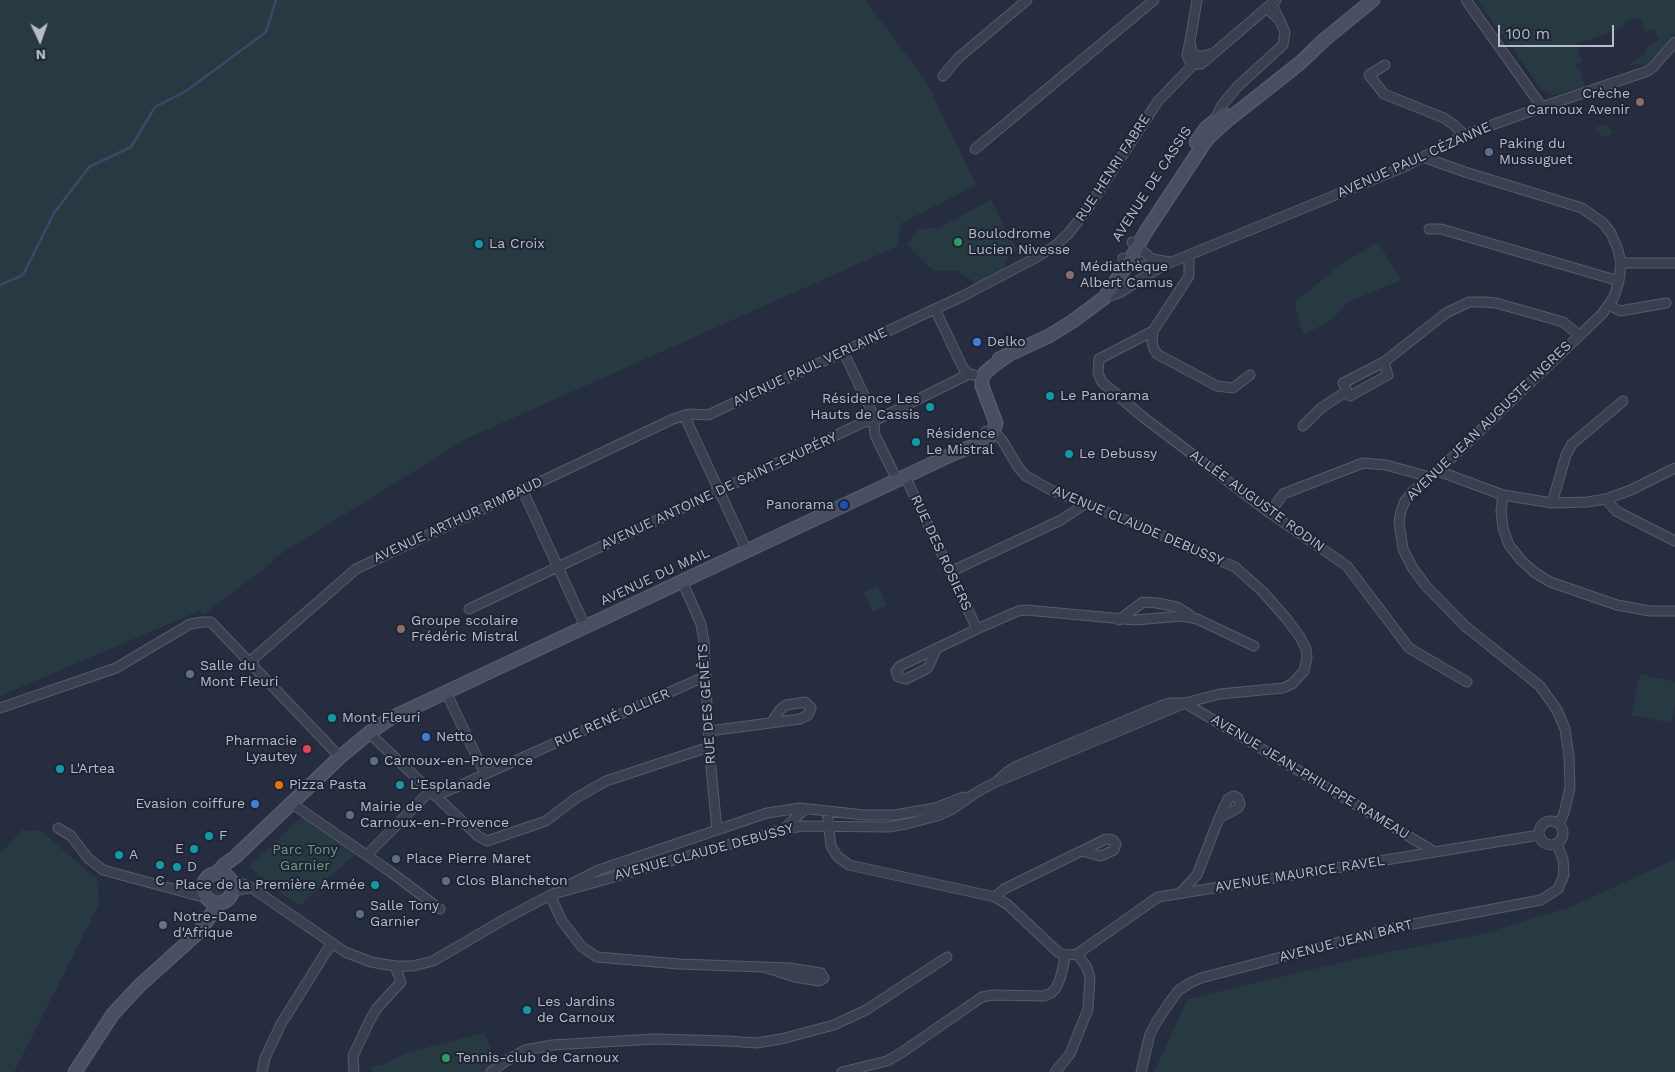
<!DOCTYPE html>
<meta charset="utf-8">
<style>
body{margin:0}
#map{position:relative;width:1675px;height:1072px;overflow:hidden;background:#262d40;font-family:"Work Sans",sans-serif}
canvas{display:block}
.north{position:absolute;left:15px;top:15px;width:50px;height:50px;-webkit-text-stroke:4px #1f2535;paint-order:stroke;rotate:177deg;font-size:14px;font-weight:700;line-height:20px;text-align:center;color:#b7bbca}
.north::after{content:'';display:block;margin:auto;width:18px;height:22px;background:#b7bbca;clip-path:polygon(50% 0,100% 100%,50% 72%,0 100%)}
.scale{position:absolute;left:1498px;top:25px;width:116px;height:22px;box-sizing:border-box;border:2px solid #b7bbca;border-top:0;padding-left:6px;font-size:15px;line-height:18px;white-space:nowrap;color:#b7bbca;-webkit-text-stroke:4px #1f2535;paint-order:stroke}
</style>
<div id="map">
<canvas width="1675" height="1072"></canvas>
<div class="north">N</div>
<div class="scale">100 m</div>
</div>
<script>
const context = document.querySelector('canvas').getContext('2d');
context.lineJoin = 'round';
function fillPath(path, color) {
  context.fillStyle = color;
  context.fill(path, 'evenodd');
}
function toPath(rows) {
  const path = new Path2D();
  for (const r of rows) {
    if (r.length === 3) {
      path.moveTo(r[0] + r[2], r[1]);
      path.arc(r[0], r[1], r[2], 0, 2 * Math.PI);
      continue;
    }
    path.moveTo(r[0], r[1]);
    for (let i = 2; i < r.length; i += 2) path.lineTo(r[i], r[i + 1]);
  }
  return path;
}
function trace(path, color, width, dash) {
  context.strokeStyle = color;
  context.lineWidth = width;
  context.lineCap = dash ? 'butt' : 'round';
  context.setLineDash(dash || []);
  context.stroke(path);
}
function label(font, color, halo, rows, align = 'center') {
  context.font = font + ' "Work Sans",sans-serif';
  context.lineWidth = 4;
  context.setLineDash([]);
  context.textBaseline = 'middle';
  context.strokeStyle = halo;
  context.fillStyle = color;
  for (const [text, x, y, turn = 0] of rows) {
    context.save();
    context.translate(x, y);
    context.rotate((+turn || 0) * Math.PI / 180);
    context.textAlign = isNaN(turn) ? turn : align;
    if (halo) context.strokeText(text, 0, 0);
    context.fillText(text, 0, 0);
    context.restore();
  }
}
fillPath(toPath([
 [0,0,865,0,926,81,976,185,900,224,898,246,466,439,274,558,275,560,203,615,199,611,0,696],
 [1477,0,1675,0,1675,33,1646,65,1642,66,1641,63,1631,66,1629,64,1645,54,1646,48,1659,39,1655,29,1645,32,1640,17,1624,22,1625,27,1577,44,1582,62,1575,64,1577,70,1580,70,1585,86,1565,93,1553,95,1543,91],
 [1608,124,1612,133,1605,137,1594,131,1596,127],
 [991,200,1012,242,1018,250,1009,255,1001,272,977,284,958,271,933,271,907,244,919,229,939,228],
 [1378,242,1401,280,1346,303,1334,318,1304,335,1294,303,1340,265],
 [878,586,887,605,873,612,864,593],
 [1640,674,1675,682,1675,704,1671,723,1632,715],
 [303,816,354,854,300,906,262,881,264,878,248,867],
 [22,830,41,831,97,879,99,904,14,1072,0,1072,0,854],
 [1675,859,1675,1072,1154,1072,1188,999,1369,956,1483,934,1573,906],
 [219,888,11],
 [484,1033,497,1063,487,1072,373,1072,371,1067,383,1065,409,1052]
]), '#283a41');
trace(toPath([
 [0,285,23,275,54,213,89,167,131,147,155,107,186,91,266,32,276,0]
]), '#3c4868', 2.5);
const minor = toPath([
 [1466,0,1542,107],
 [1266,8,1279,19,1272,4],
 [1190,41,1192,53,1197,56,1204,56,1214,53,1201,64,1193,64,1189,60,1187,55,1190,41],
 [1190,41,1197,0],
 [1214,53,1276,0],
 [1385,65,1369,75,1384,94,1444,118,1454,125,1464,135],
 [943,76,958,58,1027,0],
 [1214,121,1222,105,1237,87,1283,45,1285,32,1279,19],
 [975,149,1154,0],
 [1423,157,1465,172,1582,208,1603,223,1611,233,1618,250,1621,263,1619,281,1614,297,1602,314,1438,471,1413,491,1405,501,1401,511,1399,522,1403,549,1412,567,1426,586,1465,626,1540,686,1557,710,1565,729,1569,756,1570,788,1564,813,1559,824],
 [1429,229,1441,229,1619,281],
 [1132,242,1152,259,1170,262],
 [1189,256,1189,276,1153,331,1152,342,1154,349,1157,354,1217,386,1233,388,1250,375],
 [1123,258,1142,266,1162,266],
 [1621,263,1675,263],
 [1104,298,1119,293,1162,266,1404,167,1464,135,1542,107,1648,71,1653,67,1675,42],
 [1609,305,1620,311,1666,303],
 [1153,331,1099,359,1098,373,1102,382,1143,417,1270,513,1347,566,1409,648,1467,682],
 [843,351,873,414,875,435,897,480],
 [974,375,969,374,963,368,935,309,961,297,1039,256,1056,245,1068,234,1086,211,1158,101,1190,68,1197,56],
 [1347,391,1350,396,1388,375,1384,362],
 [684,415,747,551],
 [1303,426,1321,408,1347,391,1343,383,1384,362,1446,313,1469,302,1485,302,1496,303,1563,322,1579,335],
 [986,431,998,436,1002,440,1018,467,1026,476,1051,490,1136,524,1235,567,1262,591,1286,618,1300,637,1306,649,1307,657,1304,671,1292,684,1283,688,1220,694,1185,703,1170,703,1160,706,1017,766,1007,772,996,782],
 [1438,471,1503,495,1552,503,1587,502,1606,499,1631,490,1675,468],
 [905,476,977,629],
 [522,489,585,626],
 [1503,495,1501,511,1503,528,1509,545,1521,560,1534,572,1550,582,1617,605,1650,611,1675,611],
 [1606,499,1616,511,1675,541],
 [1552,503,1566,455,1572,444,1623,401],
 [1270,513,1283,494,1363,463,1386,465,1430,477],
 [950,572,1061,520,1085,504],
 [682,581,701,624,704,642,709,747,717,830],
 [469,609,864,422,874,421,969,374],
 [1119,620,1143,602,1157,603,1177,607,1190,615],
 [936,649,929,666,926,669,906,679,898,677,896,671,900,666,977,629,1018,611,1026,610,1135,620,1182,616,1197,619,1254,646],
 [253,666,254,658,356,569,673,419,689,414,708,415,935,309],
 [446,692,485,774],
 [1185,703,1435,852],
 [0,708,116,668,190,624,203,622,211,622,340,757],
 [709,731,800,719,808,715,811,708,805,702,786,705,780,710,771,723],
 [369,733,478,836,487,841,546,821,576,798,606,781,709,747],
 [436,796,706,676],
 [291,803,388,870,440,909],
 [827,812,831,846,837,856,849,865,995,897,1008,905,1059,953,1068,955,1077,954,1158,897,1539,835],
 [1551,833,12],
 [58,828,71,836,88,858,103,870,199,896,205,895],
 [784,829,805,809],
 [367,855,430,791],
 [232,882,238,882,252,888,345,952,371,962,395,966,401,982,377,1008,369,1022,353,1056,354,1072],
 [567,886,599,870,767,813,800,808,864,815,895,815,935,808,963,797],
 [233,891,249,888],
 [1180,893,1197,875,1219,818,1238,808,1240,804,1238,798,1234,796,1228,799,1219,818],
 [550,895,784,829,803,826,888,827,906,824,937,816,951,810,977,792,996,782,1183,704],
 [550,895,562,921,582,947,597,957,679,964,790,968,821,973,824,978,819,981,795,977,767,968],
 [995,897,1004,889,1106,839,1113,840,1116,844,1114,850,1103,855,1100,856,1082,851],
 [395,966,413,966,433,961,505,919,554,893],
 [262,1072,265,1058,281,1024,331,944],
 [491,1072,503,1063,525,1050,552,1045,655,1039,729,1041,756,1043,781,1039,834,1025,866,1010,947,957],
 [842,1072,887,1061,901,1053,982,997,993,995,1044,996,1051,993,1056,988,1060,979,1064,963,1064,955],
 [1055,1072,1070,1054,1088,1009,1090,977,1086,966,1077,954],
 [1141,1072,1150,1034,1157,1021,1172,999,1178,991,1188,984,1201,978,1397,927,1541,900,1558,889,1564,875,1563,859,1557,844]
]);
const secondary = toPath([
 [1196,142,1206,128,1224,114],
 [999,359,1049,336,1073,321,1104,298,1129,262,1145,233,1203,145,1209,137,1229,119,1300,63,1324,40,1373,0],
 [217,873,224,865,235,857,340,757,369,733,389,719,955,453,986,441,993,433,996,423,982,386,982,378,985,373,993,366,1007,356],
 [218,888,15],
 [75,1072,113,1014,139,986,200,931,219,903]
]);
trace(minor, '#555b6a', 11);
trace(secondary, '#555b6a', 15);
trace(minor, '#3a4050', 9);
trace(secondary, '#494e62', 12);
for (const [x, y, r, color] of [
 [1640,102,5,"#8d6e63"],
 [1489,152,5,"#5c6f8a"],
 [958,242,5,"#2e9e5b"],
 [479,244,5,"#0f9aa8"],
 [1070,275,5,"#8d6e63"],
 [977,342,5,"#3f7fe0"],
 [1050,396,5,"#0f9aa8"],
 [930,407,5,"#0f9aa8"],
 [916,442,5,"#0f9aa8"],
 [1069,454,5,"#0f9aa8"],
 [844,505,5,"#1a4fb4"],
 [401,629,5,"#8d6e63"],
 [190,674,5,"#5c6f8a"],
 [332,718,5,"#0f9aa8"],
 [426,737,5,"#3f7fe0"],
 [307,749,5,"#e0444e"],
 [374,761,5,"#5c6f8a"],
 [60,769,5,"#0f9aa8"],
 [279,785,5,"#e8710a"],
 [400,785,5,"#0f9aa8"],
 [255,804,5,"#3f7fe0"],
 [350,815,5,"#5c6f8a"],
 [209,836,5,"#0f9aa8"],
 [194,849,5,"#0f9aa8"],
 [119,855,5,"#0f9aa8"],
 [396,859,5,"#5c6f8a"],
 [160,865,5,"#0f9aa8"],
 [177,867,5,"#0f9aa8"],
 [446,881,5,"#5c6f8a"],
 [375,885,5,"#0f9aa8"],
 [360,914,5,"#5c6f8a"],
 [163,925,5,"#6b7280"],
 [527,1010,5,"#0f9aa8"],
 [446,1058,5,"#2e9e5b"]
]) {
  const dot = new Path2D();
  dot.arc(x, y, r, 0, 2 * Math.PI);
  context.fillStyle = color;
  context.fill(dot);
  trace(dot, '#1f2535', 2);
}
label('14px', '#b7bbca', '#1f2535', [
 ["Crèche",1630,94,"right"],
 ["Carnoux Avenir",1630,110,"right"],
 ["Paking du",1499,144],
 ["Mussuguet",1499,160],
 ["Boulodrome",968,234],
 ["Lucien Nivesse",968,250],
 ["La Croix",489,244],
 ["Médiathèque",1080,267],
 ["Albert Camus",1080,283],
 ["Delko",987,342],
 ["Le Panorama",1060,396],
 ["Résidence Les",920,399,"right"],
 ["Hauts de Cassis",920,415,"right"],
 ["Résidence",926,434],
 ["Le Mistral",926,450],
 ["Le Debussy",1079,454],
 ["Panorama",834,505,"right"],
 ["Groupe scolaire",411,621],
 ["Frédéric Mistral",411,637],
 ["Salle du",200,666],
 ["Mont Fleuri",200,682],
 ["Mont Fleuri",342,718],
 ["Netto",436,737],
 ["Pharmacie",297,741,"right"],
 ["Lyautey",297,757,"right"],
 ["Carnoux-en-Provence",384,761],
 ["L'Artea",70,769],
 ["Pizza Pasta",289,785],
 ["L'Esplanade",410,785],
 ["Evasion coiffure",245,804,"right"],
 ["Mairie de",360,807],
 ["Carnoux-en-Provence",360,823],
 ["F",219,836],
 ["E",184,849,"right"],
 ["A",129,855],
 ["Place Pierre Maret",406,859],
 ["D",187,867],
 ["C",160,881,"center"],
 ["Clos Blancheton",456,881],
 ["Place de la Première Armée",365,885,"right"],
 ["Salle Tony",370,906],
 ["Garnier",370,922],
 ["Notre-Dame",173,917],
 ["d'Afrique",173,933],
 ["Les Jardins",537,1002],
 ["de Carnoux",537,1018],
 ["Tennis-club de Carnoux",456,1058]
], 'left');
label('14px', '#b7bbca', '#1f2535', [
 ["AVENUE PAUL CÉZANNE",1414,160,-24],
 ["RUE HENRI FABRE",1113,168,-57],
 ["AVENUE DE CASSIS",1152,184,-57],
 ["AVENUE PAUL VERLAINE",810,367,-25],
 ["AVENUE JEAN AUGUSTE INGRES",1489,421,-44],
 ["AVENUE ANTOINE DE SAINT-EXUPÉRY",719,491,-25],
 ["ALLÉE AUGUSTE RODIN",1257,501,36],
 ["AVENUE ARTHUR RIMBAUD",458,520,-25],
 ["AVENUE CLAUDE DEBUSSY",1138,526,23],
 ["RUE DES ROSIERS",941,553,65],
 ["AVENUE DU MAIL",655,577,-25],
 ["RUE DES GENÊTS",707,704,-94],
 ["RUE RENÉ OLLIER",612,718,-24],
 ["AVENUE JEAN-PHILIPPE RAMEAU",1310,777,31],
 ["AVENUE CLAUDE DEBUSSY",704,852,-15],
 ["AVENUE MAURICE RAVEL",1300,874,-9],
 ["AVENUE JEAN BART",1346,941,-14]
]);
label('14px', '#6f9a80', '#1f2535', [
 ["Parc Tony",305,850],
 ["Garnier",305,866]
]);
</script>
